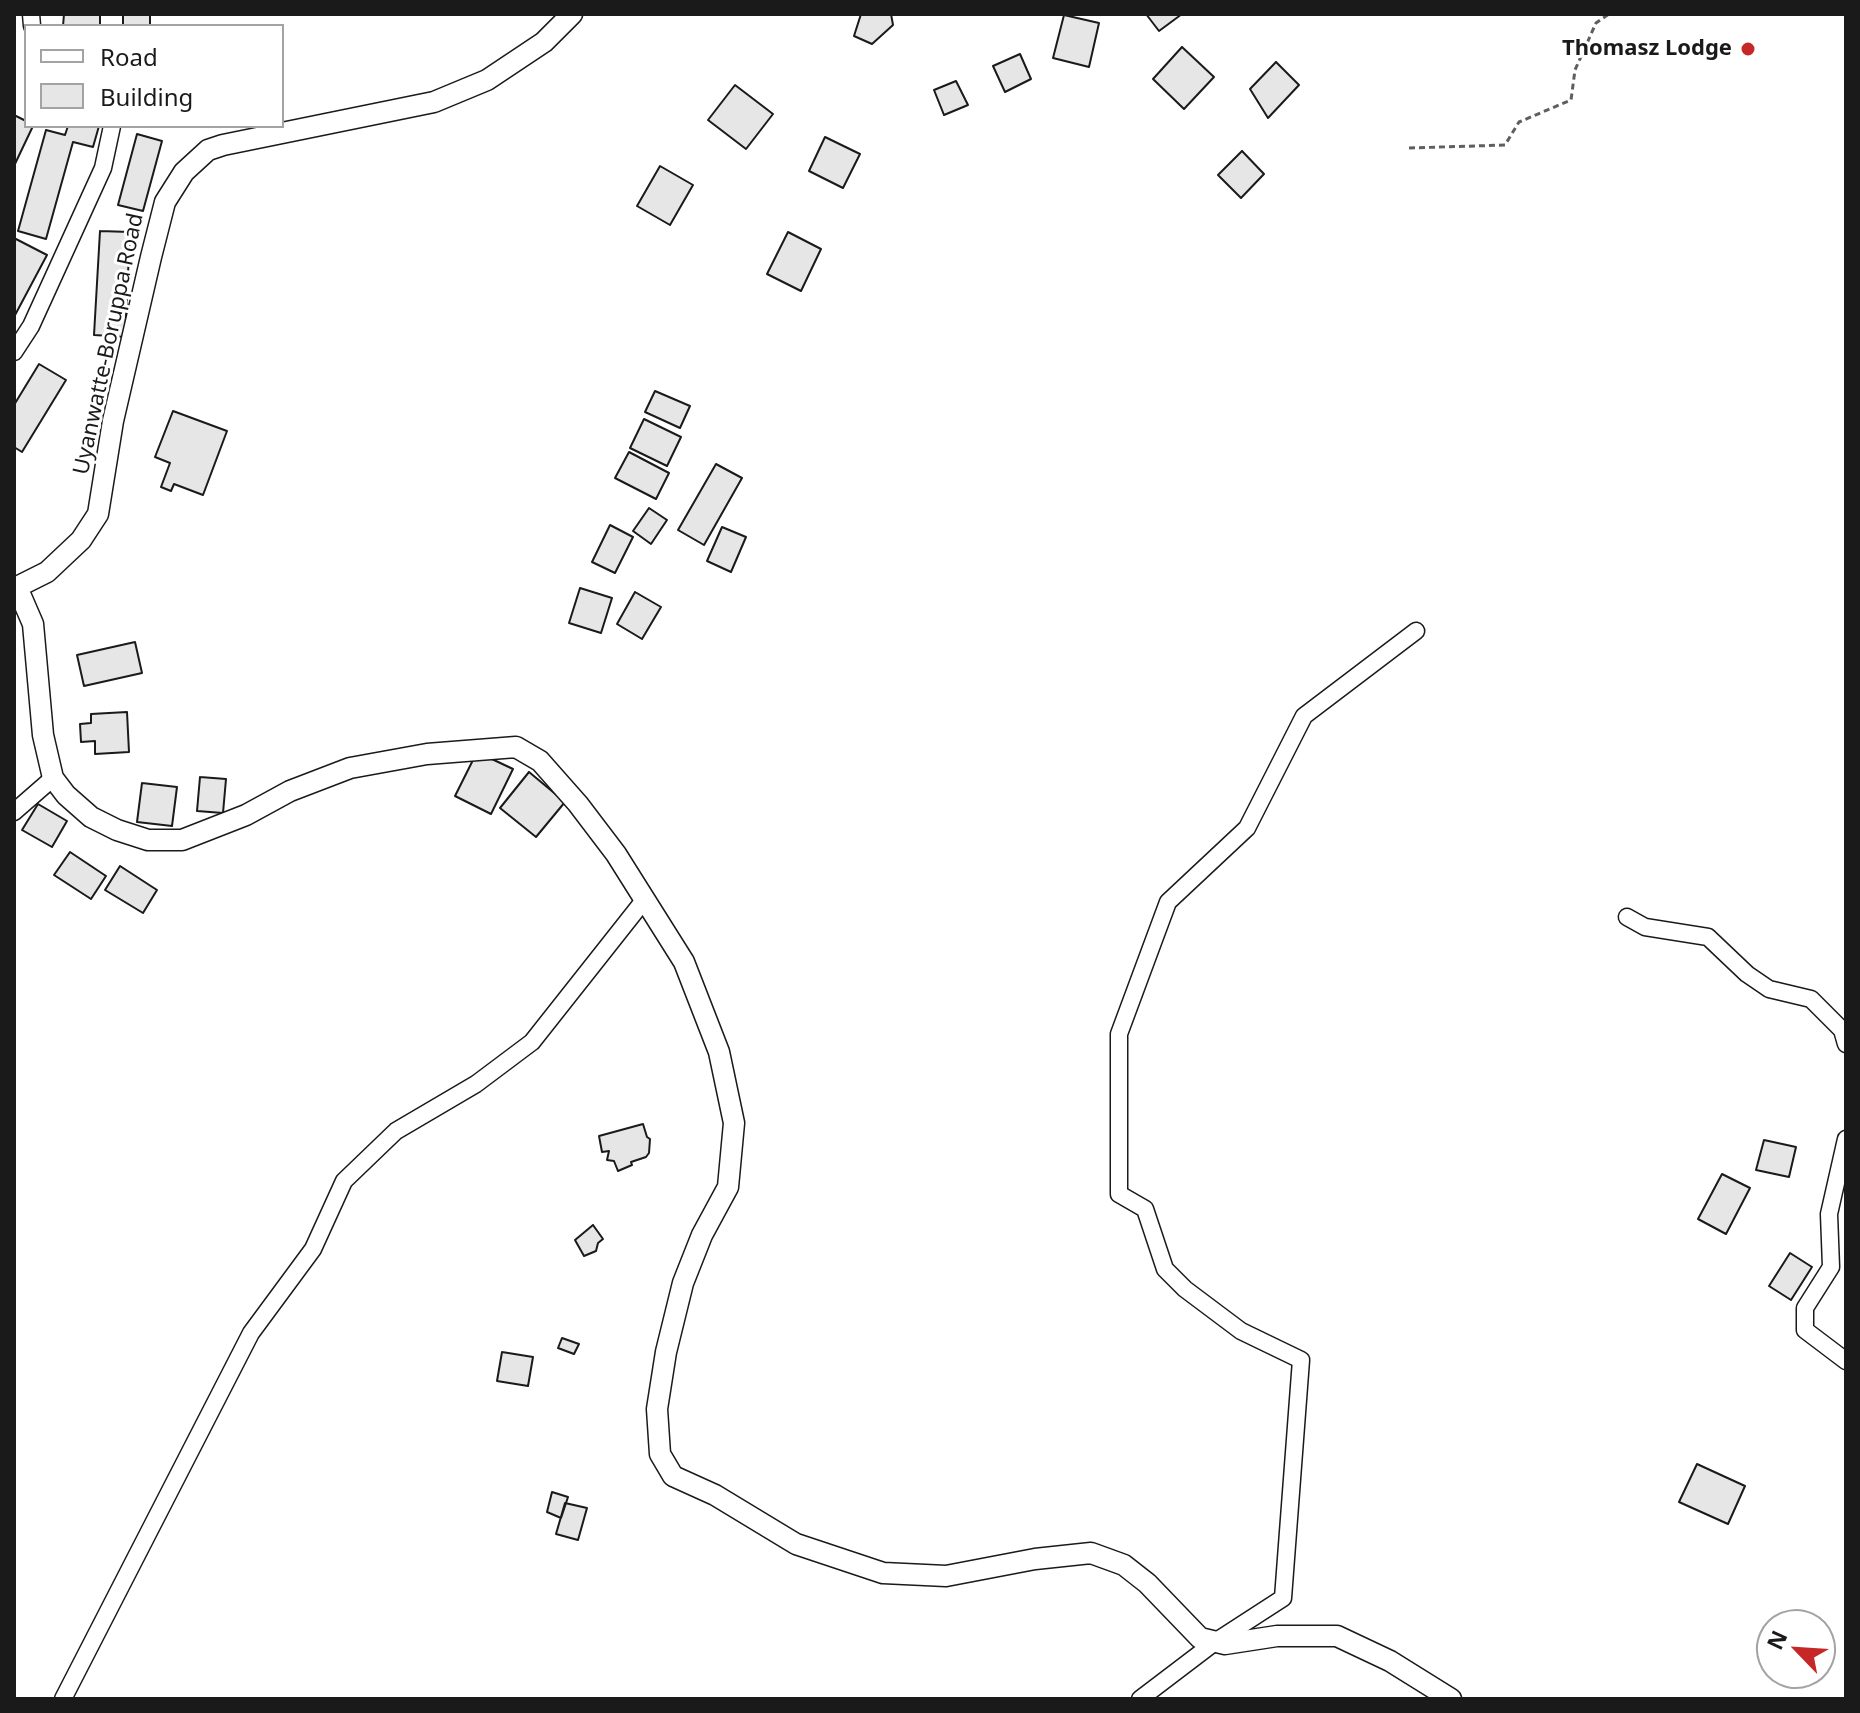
<!DOCTYPE html>
<style>
body{margin:0}
#map{position:relative;width:1860px;height:1713px;overflow:hidden;background:#fff;font-family:"Noto Sans",sans-serif}
canvas{display:block}
.frame{position:absolute;inset:0;border:16px solid #1a1a1a;pointer-events:none}
.legend{position:absolute;left:24px;top:24px;width:260px;height:104px;box-sizing:border-box;background:#fff;border:2px solid #a3a3a3;margin:0;padding:10px 14px;list-style:none;font-size:24px;color:#1a1a1a}
.legend li{display:flex;align-items:center;gap:16px;height:40px}
.legend b{width:40px;border:2px solid #a3a3a3}
.north{position:absolute;left:1756px;top:1609px;width:80px;height:80px;box-sizing:border-box;background:#fff;border:2px solid #a3a3a3;border-radius:50%;rotate:295deg;font-size:22px;font-weight:700;line-height:32px;text-align:center;color:#1a1a1a}
.north::after{content:'';display:block;margin:auto;width:28px;height:36px;background:#c62828;clip-path:polygon(50% 0,100% 100%,50% 72%,0 100%)}
</style>
<div id="map">
<canvas width="1860" height="1713"></canvas>
<div class="frame"></div>
<ul class="legend">
<li><b style="height:10px;background:#fff"></b>Road</li>
<li><b style="height:22px;background:#e6e6e6"></b>Building</li>
</ul>
<div class="north">N</div>
</div>
<script>
const context = document.querySelector('canvas').getContext('2d');
context.lineJoin = 'round';
function fillPath(path, color) {
  context.fillStyle = color;
  context.fill(path, 'evenodd');
}
function toPath(rows) {
  const path = new Path2D();
  for (const r of rows) {
    path.moveTo(r[0], r[1]);
    for (let i = 2; i < r.length; i += 2) path.lineTo(r[i], r[i + 1]);
  }
  return path;
}
function trace(path, color, width, dash) {
  context.strokeStyle = color;
  context.lineWidth = width;
  context.lineCap = dash ? 'butt' : 'round';
  context.setLineDash(dash || []);
  context.stroke(path);
}
function label(font, color, halo, rows, align = 'center') {
  context.font = font + ' "Noto Sans",sans-serif';
  context.lineWidth = 6;
  context.setLineDash([]);
  context.textBaseline = 'middle';
  context.strokeStyle = halo;
  context.fillStyle = color;
  for (const [text, x, y, turn = 0] of rows) {
    context.save();
    context.translate(x, y);
    context.rotate((+turn || 0) * Math.PI / 180);
    context.textAlign = isNaN(turn) ? turn : align;
    if (halo) context.strokeText(text, 0, 0);
    context.fillText(text, 0, 0);
    context.restore();
  }
}
const building = toPath([
 [64,14,100,14,100,26,63,26,64,14],
 [123,14,150,14,150,26,123,26,123,14],
 [861,14,891,14,893,25,872,44,854,36,861,14],
 [1146,14,1182,14,1159,31,1146,14],
 [1064,15,1099,23,1089,67,1053,58,1064,15],
 [1182,47,1214,77,1184,109,1153,79,1182,47],
 [1020,54,1031,79,1005,92,993,66,1020,54],
 [1276,62,1299,85,1268,118,1250,89,1276,62],
 [956,81,968,105,944,115,934,90,956,81],
 [735,85,773,114,746,149,708,120,735,85],
 [14,115,26,121,26,126,33,126,14,166,14,115],
 [68,126,99,126,93,147,73,142,46,239,18,231,46,130,65,135,68,126],
 [137,134,162,141,143,211,118,205,137,134],
 [825,137,860,154,843,188,809,171,825,137],
 [1242,151,1264,174,1241,198,1218,175,1242,151],
 [660,166,693,185,670,225,637,206,660,166],
 [100,231,130,232,125,337,94,335,100,231],
 [788,232,821,249,801,291,767,274,788,232],
 [14,238,47,255,14,317,14,238],
 [39,364,66,380,22,452,14,447,14,405,39,364],
 [655,391,690,406,680,428,645,412,655,391],
 [173,411,227,431,203,495,174,484,171,491,161,487,170,463,155,457,173,411],
 [644,419,681,437,667,466,630,448,644,419],
 [629,452,669,473,656,499,615,478,629,452],
 [716,464,742,478,704,545,678,530,716,464],
 [649,508,667,520,651,544,633,531,649,508],
 [610,525,633,537,615,573,592,562,610,525],
 [722,527,746,537,731,572,707,561,722,527],
 [580,588,612,598,601,633,569,623,580,588],
 [635,592,661,607,642,639,617,624,635,592],
 [135,642,142,673,84,686,77,655,135,642],
 [127,712,129,752,95,754,95,741,81,742,80,724,91,723,91,714,127,712],
 [477,752,513,769,491,814,455,796,477,752],
 [529,772,565,802,536,837,500,808,529,772],
 [200,777,226,779,223,813,197,811,200,777],
 [142,783,177,787,172,826,137,822,142,783],
 [38,804,67,821,52,847,22,830,38,804],
 [70,852,106,876,91,899,54,875,70,852],
 [120,866,157,890,143,913,105,890,120,866],
 [643,1124,647,1137,650,1139,649,1153,646,1157,631,1162,632,1165,618,1171,614,1161,607,1160,609,1151,602,1152,599,1136,643,1124],
 [1764,1140,1796,1147,1789,1177,1756,1170,1764,1140],
 [1722,1174,1750,1188,1726,1234,1698,1219,1722,1174],
 [593,1225,603,1239,598,1243,596,1251,584,1256,575,1240,593,1225],
 [1790,1253,1812,1267,1791,1300,1769,1286,1790,1253],
 [562,1338,579,1344,574,1354,558,1348,562,1338],
 [502,1352,533,1357,528,1386,497,1381,502,1352],
 [1697,1464,1745,1486,1728,1524,1679,1502,1697,1464],
 [552,1492,568,1497,561,1518,547,1512,552,1492],
 [565,1503,587,1508,578,1540,556,1534,565,1503]
]);
fillPath(building, '#e6e6e6');
trace(building, '#1a1a1a', 2);
const minor = toPath([
 [31,14,32,26],
 [14,352,31,326,103,168,112,126],
 [14,812,53,778],
 [1627,917,1645,927,1708,937,1747,974,1769,989,1811,999,1842,1030,1846,1044],
 [1846,1139,1829,1214,1831,1267,1805,1308,1805,1330,1846,1361],
 [63,1699,251,1333,313,1249,344,1181,396,1131,476,1084,532,1042,645,899],
 [1140,1699,1215,1642,1283,1598,1301,1360,1241,1331,1185,1289,1165,1269,1145,1209,1119,1194,1119,1034,1168,902,1247,828,1304,716,1416,631]
]);
const tertiary = toPath([
 [17,587,33,624,43,735,53,778,66,795,91,817,117,830,148,840,182,840,246,815,290,791,350,768,427,754,516,747,540,761,578,804,616,854,684,962,719,1052,734,1123,728,1187,702,1235,683,1283,666,1352,657,1409,660,1454,673,1476,715,1495,796,1544,883,1573,946,1576,1035,1559,1091,1553,1124,1565,1147,1583,1200,1638,1225,1644,1277,1636,1337,1636,1390,1661,1451,1699],
 [17,587,47,572,81,540,98,514,113,421,151,257,165,202,184,172,208,150,223,145,434,102,487,80,544,42,572,14]
]);
trace(minor, '#1a1a1a', 19);
trace(tertiary, '#1a1a1a', 23);
trace(toPath([
 [1409,148,1505,145,1519,122,1571,100,1575,70,1596,23,1609,14]
]), '#5f5f5f', 3, [6, 4]);
trace(minor, '#fff', 16);
trace(tertiary, '#fff', 20);
for (const [x, y, r, color] of [
 [1748,49,8,"#c62828"]
]) {
  const dot = new Path2D();
  dot.arc(x, y, r, 0, 2 * Math.PI);
  context.fillStyle = color;
  context.fill(dot);
  trace(dot, '#fff', 3);
}
label('bold 22px', '#1a1a1a', '#fff', [
 ["Thomasz Lodge",1732,49]
], 'right');
label('22px', '#1a1a1a', '#fff', [
 ["Uyanwatte-Boruppa Road",109,344,-78]
]);
</script>
